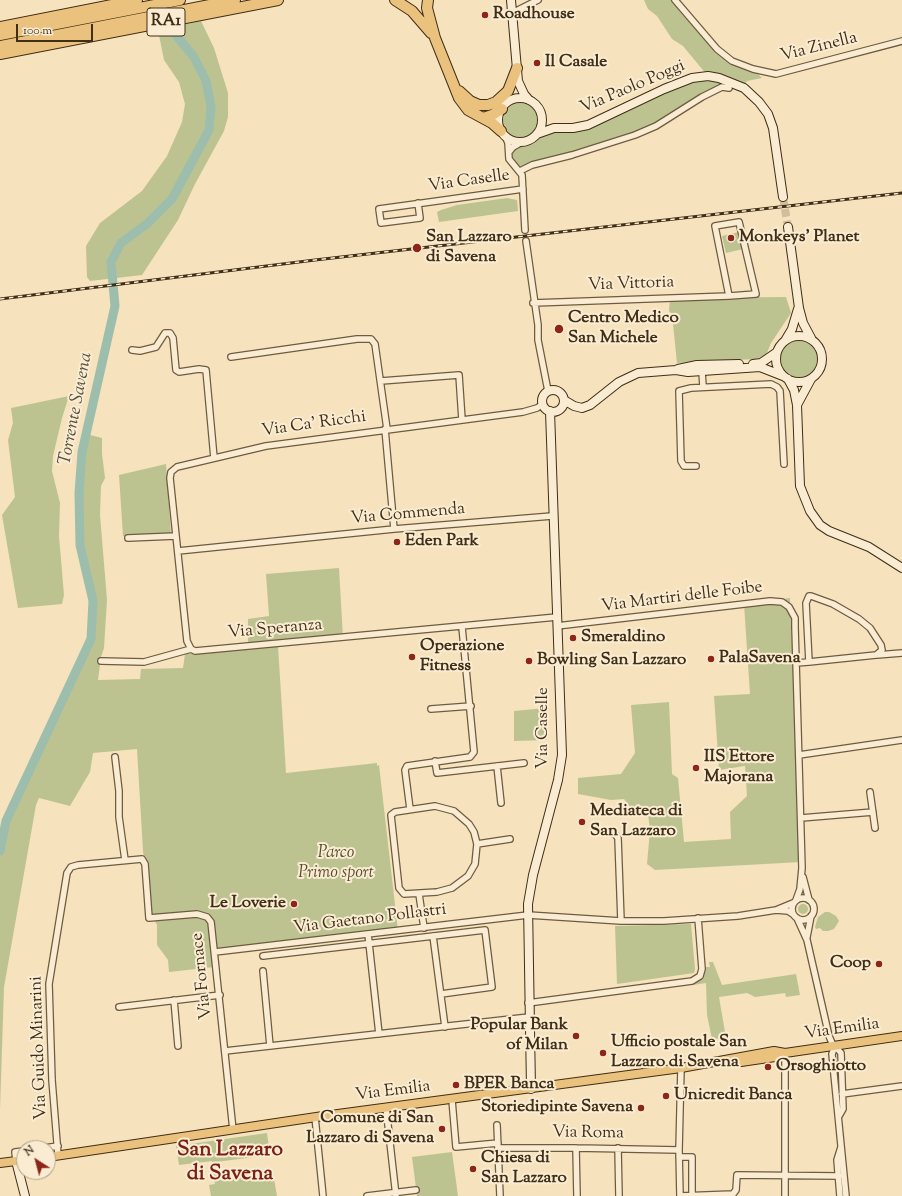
<!DOCTYPE html>
<style>
body{margin:0}
#map{position:relative;width:902px;height:1196px;overflow:hidden;background:#f6e2bc;font-family:"Sorts Mill Goudy",serif}
canvas{display:block}
.north{position:absolute;left:16px;top:1140px;width:40px;height:40px;box-sizing:border-box;background:#f9ecd3;border:1px solid #afa087;border-radius:50%;rotate:324deg;font-size:11px;font-weight:700;line-height:16px;text-align:center;color:#402e16}
.north::after{content:'';display:block;margin:auto;width:14px;height:18px;background:#8f2418;clip-path:polygon(50% 0,100% 100%,50% 72%,0 100%)}
.scale{position:absolute;left:16px;top:24px;width:77px;height:18px;box-sizing:border-box;border:2px solid #402e16;border-top:0;padding-left:5px;font-size:12px;line-height:14px;white-space:nowrap;color:#402e16;-webkit-text-stroke:3px #f9ecd3;paint-order:stroke}
</style>
<div id="map">
<canvas width="902" height="1196"></canvas>
<div class="north">N</div>
<div class="scale">100 m</div>
</div>
<script>
const context = document.querySelector('canvas').getContext('2d');
context.lineJoin = 'round';
function fillPath(path, color) {
  context.fillStyle = color;
  context.fill(path, 'evenodd');
}
function toPath(rows) {
  const path = new Path2D();
  for (const r of rows) {
    if (r.length === 3) {
      path.moveTo(r[0] + r[2], r[1]);
      path.arc(r[0], r[1], r[2], 0, 2 * Math.PI);
      continue;
    }
    path.moveTo(r[0], r[1]);
    for (let i = 2; i < r.length; i += 2) path.lineTo(r[i], r[i + 1]);
  }
  return path;
}
function trace(path, color, width, dash) {
  context.strokeStyle = color;
  context.lineWidth = width;
  context.lineCap = dash ? 'butt' : 'round';
  context.setLineDash(dash || []);
  context.stroke(path);
}
function label(font, color, halo, rows, align = 'center') {
  context.font = font + ' "Sorts Mill Goudy",serif';
  context.lineWidth = 4;
  context.setLineDash([]);
  context.textBaseline = 'middle';
  context.strokeStyle = halo;
  context.fillStyle = color;
  for (const [text, x, y, turn = 0] of rows) {
    context.save();
    context.translate(x, y);
    context.rotate((+turn || 0) * Math.PI / 180);
    context.textAlign = isNaN(turn) ? turn : align;
    if (halo) context.strokeText(text, 0, 0);
    context.fillText(text, 0, 0);
    context.restore();
  }
}
fillPath(toPath([
 [644,0,676,0,732,61,753,69,762,78,747,81,745,84,722,87,656,126,520,171,511,162,511,150,537,134,573,128,664,89,707,75,683,46,672,39,657,16,648,9],
 [201,21,214,48,228,93,228,117,224,131,195,184,178,220,142,275,90,281,87,277,86,246,100,223,142,191,167,156,182,122,185,104,179,82,164,60,158,30],
 [520,120,17],
 [507,198,517,200,518,211,439,222,437,212,441,210,457,205],
 [739,232,743,249,726,253,722,236],
 [786,297,791,313,771,343,766,355,756,359,677,363,672,314,669,311,670,298],
 [799,359,18],
 [69,396,62,418,53,456,52,471,60,503,59,536,64,595,62,604,18,608,2,515,15,497,8,440,13,423,11,408],
 [86,434,102,438,102,454,105,478,101,486,100,515,107,600,104,648,101,657,98,680,140,679,141,669,183,668,185,654,248,648,248,619,269,616,266,574,339,568,343,638,278,646,286,773,377,763,377,766,379,765,398,931,213,952,214,967,169,972,168,960,157,945,157,925,152,915,143,851,137,749,93,753,90,772,70,806,39,798,36,805,4,987,0,1110,0,851,6,821,91,639,93,601,80,545,79,493,82,452],
 [166,464,171,534,123,536,119,475],
 [790,598,801,862,655,870,647,864,650,830,648,814,633,811,624,799,611,800,578,794,578,778,621,774,635,753,631,705,669,702,672,774,678,778,684,842,731,839,730,812,747,796,745,766,719,770,714,696,750,694,744,604],
 [546,708,547,740,514,741,514,711],
 [803,909,5],
 [825,912,829,912,836,916,839,921,834,929,828,931,823,931,820,928,816,929,815,927,818,917],
 [691,924,695,969,694,973,617,984,615,926],
 [709,962,713,962,722,985,796,974,800,995,786,997,785,993,755,997,747,993,719,997,726,1038,712,1039,707,1015,706,983,693,985,701,979,705,967,710,967],
 [267,1133,270,1155,216,1162,218,1180,273,1173,277,1196,211,1196,209,1185,215,1184,212,1161,179,1165,176,1146],
 [452,1152,458,1196,417,1196,412,1157]
]), '#bcc391');
trace(toPath([
 [0,851,6,821,91,639,93,601,80,545,79,493,82,452,115,306,111,262,121,243,148,223,172,199,209,130,211,106,206,81,194,57,174,33,171,14]
]), '#9dbeac', 9);
trace(toPath([
 [783,197,788,227]
]), '#d2be9b', 8, [8, 4]);
const street = toPath([
 [675,0,717,49,732,61,753,69,776,74,902,41],
 [512,13,538,0],
 [505,136,508,143,509,159,522,175,525,230],
 [509,152,513,147,522,142],
 [520,171,532,165,572,155,635,135,656,126,702,97,722,87,729,88],
 [418,203,420,218,381,223,379,209,430,202,523,189],
 [526,241,538,325,538,340,548,391],
 [533,303,729,296,756,294,739,222,715,226,729,296],
 [132,350,140,351,156,347,165,333,170,333,173,338,176,370,179,372,199,369,206,370,214,458],
 [231,357,357,339,371,339,375,344,387,429],
 [702,371,703,387],
 [381,381,459,375,462,420],
 [543,404,537,408,523,412,266,446,177,467,171,472,170,478,187,641,191,649,195,651,557,617],
 [385,429,394,529],
 [696,466,684,466,681,461,679,391,691,388,771,384,777,387,780,391,784,464],
 [128,538,176,536],
 [178,551,394,529,552,516],
 [557,626,770,601,782,602,789,607,795,618,795,627,802,868,800,889,796,900],
 [877,655,902,653],
 [101,661,144,662,191,649],
 [796,663,809,662,876,655,882,650,881,645,870,628,859,619,833,604,811,596,809,596,806,603,809,662],
 [431,709,471,706],
 [799,755,902,740],
 [115,757,119,791,119,817,125,860],
 [435,761,437,773,524,763],
 [497,766,501,803],
 [870,792,875,828],
 [435,806,454,811,469,824,474,832,477,844,475,864,468,876,452,888,437,892,404,894,399,888,391,815,395,812,435,806],
 [410,809,405,770,407,766,470,757,474,752,462,627],
 [801,818,873,812],
 [614,833,618,838,621,921],
 [477,844,510,839],
 [803,877,809,900],
 [419,894,424,928],
 [803,909,11],
 [776,910,788,911,794,915],
 [797,918,807,940,829,1036,832,1043,841,1053,843,1109,839,1116],
 [368,934,379,1034],
 [433,936,445,1027],
 [807,937,811,916],
 [215,952,528,915,621,921,664,921,738,916,776,910,793,903],
 [263,956,485,930,492,987,441,994],
 [263,971,270,1046],
 [174,1000,178,1046],
 [528,1003,692,981,700,976,702,969,698,918],
 [119,1007,220,995],
 [835,1046,832,1054,846,1196],
 [225,1051,529,1017],
 [842,1094,902,1086],
 [452,1100,456,1147,498,1143],
 [386,1107,396,1196],
 [315,1117,323,1196],
 [497,1125,500,1196],
 [44,1148,58,1146],
 [498,1148,576,1148,679,1150],
 [576,1148,577,1196],
 [618,1148,619,1196],
 [58,1155,52,1080,49,984,67,873,71,867,78,865,142,859,145,864,149,918,197,914,207,917,211,922,233,1130],
 [679,1157,692,1157,692,1196],
 [16,1161,15,1152,24,1151],
 [367,1196,416,1190],
 [680,1196,733,1194,736,1190,737,1175,839,1176],
 [680,1196,679,1150,681,1068],
 [785,1196,785,1053],
 [840,1196,837,1160,841,1147]
]);
const secondary = toPath([
 [511,0,518,81,524,94,529,100],
 [520,120,22],
 [537,134,554,128,573,128,588,125,664,89,692,78,708,76,719,78,744,88,759,102,768,114,773,128,783,197],
 [788,227,799,308,803,323,811,338],
 [799,359,23],
 [786,339,792,329,798,309],
 [753,364,761,363,777,352],
 [678,369,697,365,739,364],
 [788,379,794,390,797,405,800,486,810,511,820,525,829,531,869,547,902,568],
 [553,401,11],
 [564,400,574,406,582,408,590,405,619,382,638,373,676,370,688,372,760,367,783,376],
 [797,405,811,379],
 [531,1089,528,904,533,875,558,780,562,755,550,411],
 [16,1161,25,1196]
]);
const primary = toPath([
 [741,1062,775,1057,785,1053,902,1036],
 [48,1157,323,1116,681,1068,774,1051,785,1053],
 [0,1163,24,1160]
]);
const highway = toPath([
 [395,0,412,11,431,33],
 [428,0,427,8,435,38,459,98,468,110,492,123,501,131],
 [0,27,137,0],
 [0,35,180,0],
 [0,46,235,0],
 [0,54,278,0],
 [459,91,470,101,479,105,488,105,496,102,508,91,517,68],
 [483,118,492,115,502,109]
]);
trace(street, '#6e5b40', 8);
trace(secondary, '#402e16', 10);
trace(primary, '#402e16', 10);
trace(highway, '#402e16', 12);
trace(street, '#f9ecd3', 5.5);
trace(secondary, '#f9ecd3', 8);
trace(primary, '#ebc17e', 8);
trace(highway, '#ebc17e', 10);
const rail = toPath([
 [0,299,315,260,902,193]
]);
trace(rail, '#402e16', 3);
trace(rail, '#f9ecd3', 1.5, [4.5]);
for (const [x, y, r, color] of [
 [485,15,4,"#8f2418"],
 [537,63,4,"#8f2418"],
 [731,238,4,"#8f2418"],
 [417,248,5,"#8f2418"],
 [559,329,5,"#8f2418"],
 [397,542,4,"#8f2418"],
 [573,638,4,"#8f2418"],
 [412,657,4,"#8f2418"],
 [711,659,4,"#8f2418"],
 [529,661,4,"#8f2418"],
 [696,768,4,"#8f2418"],
 [582,822,4,"#8f2418"],
 [294,904,4,"#8f2418"],
 [879,964,4,"#8f2418"],
 [576,1036,4,"#8f2418"],
 [603,1053,4,"#8f2418"],
 [768,1067,4,"#8f2418"],
 [456,1085,4,"#8f2418"],
 [666,1096,4,"#8f2418"],
 [641,1108,4,"#8f2418"],
 [442,1129,4,"#8f2418"],
 [473,1169,4,"#8f2418"]
]) {
  const dot = new Path2D();
  dot.arc(x, y, r, 0, 2 * Math.PI);
  context.fillStyle = color;
  context.fill(dot);
  trace(dot, '#f9ecd3', 1.5);
}
for (const [x, y, w] of [
 [166,22,38]
]) {
  const box = new Path2D();
  box.roundRect(x - w / 2, y - 14, w, 28, 3);
  context.fillStyle = '#f9ecd3';
  context.fill(box);
  trace(box, '#402e16', 1);
}
label('bold 16px', '#402e16', null, [
 ["RA1",166,22]
]);
label('bold 17px', '#402e16', '#f9ecd3', [
 ["Roadhouse",493,15],
 ["Il Casale",545,63],
 ["San Lazzaro",426,238],
 ["di Savena",426,258],
 ["Monkeys' Planet",739,238],
 ["Centro Medico",568,319],
 ["San Michele",568,339],
 ["Eden Park",405,542],
 ["Smeraldino",581,638],
 ["Operazione",420,647],
 ["Fitness",420,667],
 ["PalaSavena",719,659],
 ["Bowling San Lazzaro",537,661],
 ["IIS Ettore",704,758],
 ["Majorana",704,778],
 ["Mediateca di",590,812],
 ["San Lazzaro",590,832],
 ["Le Loverie",286,904,"right"],
 ["Coop",871,964,"right"],
 ["Popular Bank",568,1026,"right"],
 ["of Milan",568,1046,"right"],
 ["Ufficio postale San",611,1043],
 ["Lazzaro di Savena",611,1063],
 ["Orsoghiotto",776,1067],
 ["BPER Banca",464,1085],
 ["Unicredit Banca",674,1096],
 ["Storiedipinte Savena",633,1108,"right"],
 ["Comune di San",434,1119,"right"],
 ["Lazzaro di Savena",434,1139,"right"],
 ["Chiesa di",481,1159],
 ["San Lazzaro",481,1179]
], 'left');
label('17px', '#402e16', '#f9ecd3', [
 ["Via Zinella",819,48,-14],
 ["Via Paolo Poggi",633,88,-23],
 ["Via Caselle",469,182,-8],
 ["Via Vittoria",631,285,-2],
 ["Via Ca' Ricchi",314,425,-8],
 ["Via Commenda",408,515,-5],
 ["Via Martiri delle Foibe",682,598,-7],
 ["Via Speranza",275,630,-5],
 ["Via Caselle",544,728,-90],
 ["Via Gaetano Pollastri",370,920,-7],
 ["Via Fornace",203,976,-96],
 ["Via Emilia",842,1030,-8],
 ["Via Guido Minarini",40,1048,-92],
 ["Via Emilia",393,1092,-7],
 ["Via Roma",588,1134,1]
]);
label('italic 17px', '#594c2f', '#f9ecd3', [
 ["Parco",336,854],
 ["Primo sport",336,874]
]);
label('italic 18px', '#57523c', '#f9ecd3', [
 ["Torrente Savena",77,409,-79]
]);
label('bold 21px', '#7a1f14', '#f9ecd3', [
 ["San Lazzaro",230,1151],
 ["di Savena",230,1175]
]);
</script>
